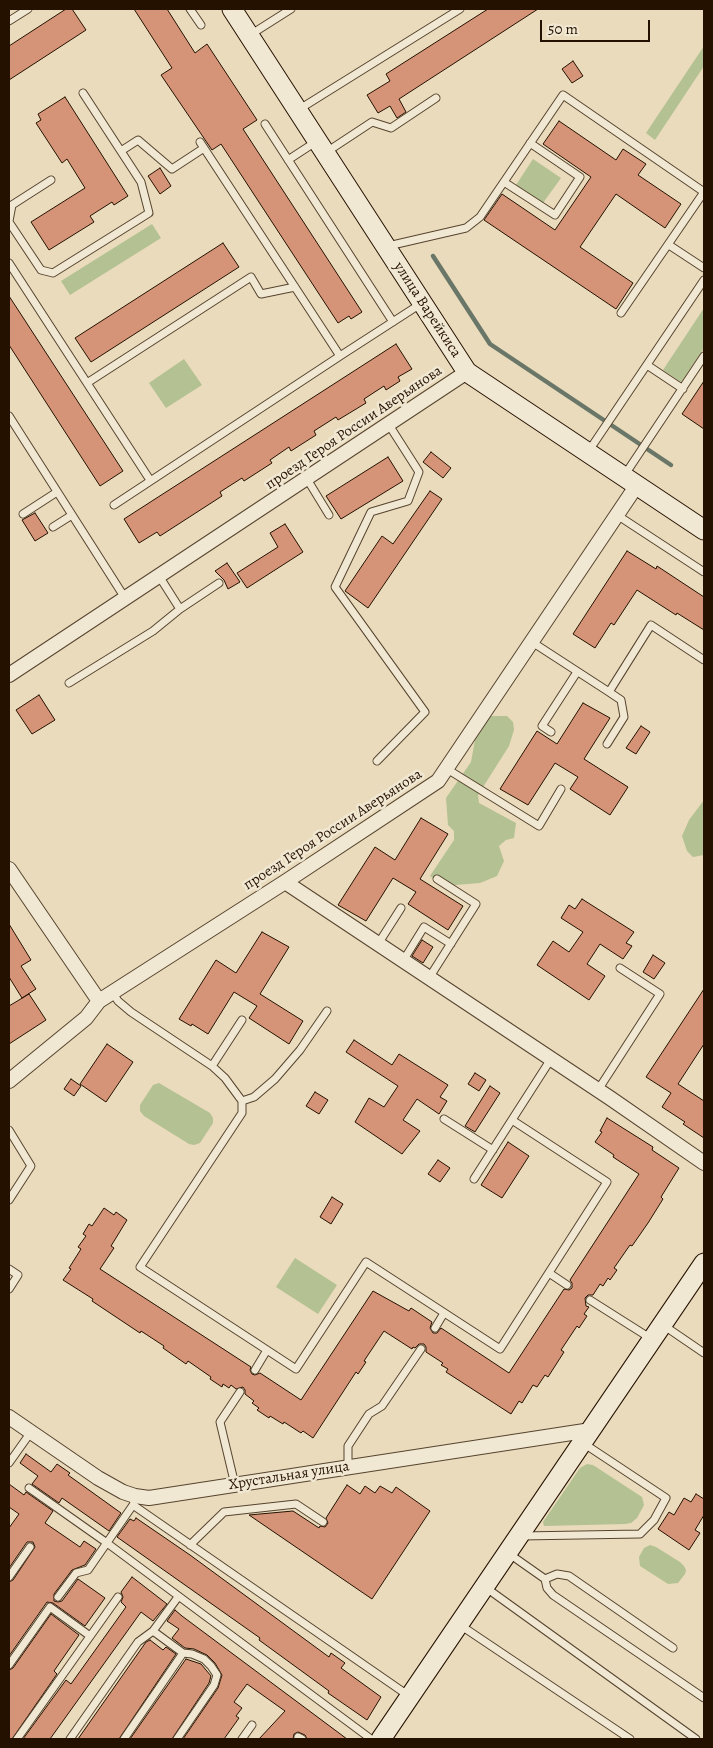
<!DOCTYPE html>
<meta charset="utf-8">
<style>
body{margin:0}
#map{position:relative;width:713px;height:1748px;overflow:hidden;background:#e9dbbb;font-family:Alegreya,serif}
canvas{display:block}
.frame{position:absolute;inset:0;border:10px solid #251100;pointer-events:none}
.scale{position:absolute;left:540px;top:20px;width:110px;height:22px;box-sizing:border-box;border:2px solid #251100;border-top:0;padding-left:6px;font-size:15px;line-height:18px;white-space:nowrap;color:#251100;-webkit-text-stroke:4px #f1e8d3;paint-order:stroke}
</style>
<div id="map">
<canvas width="713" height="1748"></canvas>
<div class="frame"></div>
<div class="scale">50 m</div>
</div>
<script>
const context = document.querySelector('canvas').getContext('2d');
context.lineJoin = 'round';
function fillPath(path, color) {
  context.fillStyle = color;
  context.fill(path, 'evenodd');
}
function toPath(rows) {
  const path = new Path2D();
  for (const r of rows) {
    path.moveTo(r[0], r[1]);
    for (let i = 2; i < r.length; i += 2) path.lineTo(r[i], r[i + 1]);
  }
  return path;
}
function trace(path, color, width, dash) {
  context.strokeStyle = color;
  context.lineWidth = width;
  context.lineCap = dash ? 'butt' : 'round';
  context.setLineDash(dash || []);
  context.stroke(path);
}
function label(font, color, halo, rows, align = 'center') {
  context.font = font + ' Alegreya,serif';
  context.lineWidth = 5;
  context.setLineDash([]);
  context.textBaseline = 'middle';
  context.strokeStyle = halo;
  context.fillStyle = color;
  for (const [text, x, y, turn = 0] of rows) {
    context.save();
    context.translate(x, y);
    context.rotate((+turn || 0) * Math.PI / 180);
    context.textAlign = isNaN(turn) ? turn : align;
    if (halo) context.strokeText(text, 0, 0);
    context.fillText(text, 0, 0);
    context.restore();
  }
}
fillPath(toPath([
 [704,46,704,66,655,140,646,133],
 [533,159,561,178,543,203,516,185],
 [152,224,161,238,70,295,61,281],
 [704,308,704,348,681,382,663,370],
 [184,359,202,385,166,408,149,383],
 [490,716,507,716,513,722,514,730,509,746,478,795,479,803,516,823,514,838,506,840,499,846,504,861,497,876,480,883,444,886,430,876,454,840,454,831,448,825,446,798,471,762,477,729],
 [704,800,704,855,693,857,687,851,682,836,689,820],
 [159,1083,210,1113,213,1118,213,1123,200,1143,194,1145,189,1144,144,1116,140,1111,140,1105,153,1085],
 [295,1258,337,1285,318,1314,276,1287],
 [587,1464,593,1465,642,1497,644,1505,637,1518,631,1523,625,1524,544,1526,543,1522,580,1468],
 [650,1545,656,1547,680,1562,684,1566,686,1570,685,1574,678,1583,668,1584,640,1566,639,1557,644,1548]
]), '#b4c192');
trace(toPath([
 [433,256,490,344,671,465]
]), '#6a7768', 4.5);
const building = toPath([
 [66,9,72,9,86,30,9,80,9,46,66,9],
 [134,9,167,9,195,53,207,44,257,120,243,129,362,312,351,319,349,316,338,323,221,144,212,150,161,75,172,68,134,9],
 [488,9,538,9,399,99,406,112,397,118,390,106,378,113,367,95,390,81,386,74,488,9],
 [573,61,583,76,572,83,562,69,573,61],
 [65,97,128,196,114,205,112,202,90,216,94,222,49,250,31,222,85,188,67,159,62,163,36,123,41,120,38,114,65,97],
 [559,121,616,160,623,149,646,164,638,175,681,204,665,228,616,194,580,247,633,283,616,309,484,220,502,194,555,230,591,177,543,144,559,121],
 [160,168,171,186,160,194,148,176,160,168],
 [223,243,239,267,91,362,75,338,223,243],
 [9,296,123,471,100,486,9,345,9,296],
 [396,344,412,369,398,377,400,381,386,390,384,386,364,399,366,403,338,420,336,417,314,431,316,435,291,451,289,447,270,460,272,463,244,481,242,478,220,492,222,496,160,536,157,532,139,543,124,519,396,344],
 [704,381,704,429,682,414,704,381],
 [431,452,451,468,443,478,423,462,431,452],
 [388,457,403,481,341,519,326,496,388,457],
 [430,491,442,499,368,608,345,591,382,536,393,544,430,491],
 [35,513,48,533,35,541,22,520,35,513],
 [285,524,303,552,247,588,237,573,278,547,270,533,285,524],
 [627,551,656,569,657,566,704,597,704,630,677,613,676,615,637,590,614,625,611,623,595,648,573,634,627,551],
 [227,563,240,582,228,589,224,580,215,571,227,563],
 [39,695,55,720,32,734,16,710,39,695],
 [583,703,610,718,584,759,628,787,610,815,570,789,578,777,555,763,528,805,500,789,537,731,557,744,583,703],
 [641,726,650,732,636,754,626,748,641,726],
 [421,818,448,834,420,879,463,906,448,930,408,904,416,892,393,878,366,921,338,905,375,847,395,860,421,818],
 [582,899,634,932,626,943,632,946,623,959,600,944,587,964,605,976,589,1000,537,965,553,941,569,952,583,932,561,918,569,905,575,909,582,899],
 [9,924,31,960,21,966,36,989,22,998,9,977,9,924],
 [262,932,289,947,260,994,303,1021,289,1044,249,1018,257,1006,234,992,208,1034,192,1024,191,1026,179,1019,216,960,236,973,262,932],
 [422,940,433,947,423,963,412,956,422,940],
 [653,955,665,963,654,979,643,972,653,955],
 [704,989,704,1044,678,1084,704,1101,704,1138,683,1124,685,1122,662,1107,671,1093,646,1077,704,989],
 [29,994,46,1020,9,1044,9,1006,29,994],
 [354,1040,392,1065,399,1054,448,1085,440,1097,447,1101,439,1114,417,1099,403,1120,420,1131,402,1154,355,1122,369,1098,384,1107,398,1086,346,1052,354,1040],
 [107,1044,133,1062,106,1102,80,1084,107,1044],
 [475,1073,486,1080,479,1091,468,1084,475,1073],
 [71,1079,81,1086,74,1096,64,1089,71,1079],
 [490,1086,500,1093,475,1132,465,1126,490,1086],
 [315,1092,328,1100,319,1114,306,1106,315,1092],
 [607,1118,653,1147,652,1150,679,1168,661,1197,663,1199,648,1223,632,1246,630,1245,614,1268,617,1270,610,1280,608,1278,603,1286,600,1284,593,1295,588,1295,585,1298,586,1306,589,1307,584,1314,587,1316,579,1328,577,1326,561,1350,564,1352,548,1377,545,1375,537,1387,533,1385,522,1403,519,1401,511,1414,446,1372,448,1369,441,1365,443,1363,426,1352,426,1347,424,1344,419,1344,415,1348,413,1347,412,1349,384,1331,364,1361,366,1362,358,1374,356,1372,313,1438,303,1431,301,1433,284,1422,283,1424,270,1416,269,1418,257,1410,259,1408,252,1403,254,1401,245,1394,245,1390,243,1387,236,1389,231,1385,229,1388,223,1384,222,1387,210,1379,211,1377,188,1361,186,1364,163,1348,164,1346,141,1331,140,1333,92,1301,93,1299,63,1280,71,1269,69,1268,81,1249,78,1247,86,1236,83,1234,89,1224,92,1226,104,1208,114,1215,116,1212,127,1220,111,1246,114,1248,100,1269,251,1367,250,1370,252,1374,255,1375,260,1373,301,1400,373,1291,409,1311,411,1308,432,1322,430,1328,433,1333,437,1333,441,1328,509,1373,564,1289,569,1290,572,1288,572,1283,570,1280,639,1174,613,1157,614,1155,595,1142,602,1132,600,1131,607,1118],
 [508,1142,529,1156,502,1198,481,1185,508,1142],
 [438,1160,450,1168,440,1182,428,1174,438,1160],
 [332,1197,343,1204,331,1224,320,1217,332,1197],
 [26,1454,51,1472,57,1464,70,1473,68,1475,121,1513,109,1531,62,1498,59,1503,32,1484,38,1476,20,1463,26,1454],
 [9,1484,24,1495,26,1492,53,1511,45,1523,80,1547,84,1541,96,1549,85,1565,72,1570,54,1594,54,1601,58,1602,62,1601,78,1579,105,1598,85,1626,53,1603,47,1602,9,1656,9,1582,13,1580,35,1547,33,1542,27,1542,9,1568,9,1528,19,1514,9,1507,9,1484],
 [347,1485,360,1494,365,1486,375,1493,380,1486,392,1493,396,1487,430,1511,372,1599,249,1515,293,1511,319,1528,320,1526,325,1527,328,1523,326,1518,347,1485],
 [696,1494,704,1499,704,1515,695,1530,700,1533,689,1550,658,1529,669,1512,674,1515,684,1498,691,1502,696,1494],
 [136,1518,190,1555,329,1657,331,1653,345,1663,341,1668,381,1697,367,1720,328,1693,329,1691,259,1640,260,1638,117,1537,130,1519,134,1521,136,1518],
 [132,1577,167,1604,153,1621,141,1612,50,1739,23,1739,66,1680,71,1684,126,1607,121,1602,123,1597,121,1592,132,1577],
 [175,1610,182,1616,347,1739,307,1739,305,1735,298,1732,294,1734,293,1739,259,1739,285,1711,247,1684,234,1702,242,1708,236,1716,239,1718,224,1739,183,1739,218,1688,222,1675,215,1663,207,1655,194,1649,185,1648,172,1638,179,1629,167,1621,175,1610],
 [51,1614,79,1635,54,1671,57,1674,12,1739,9,1739,9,1670,13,1668,51,1614],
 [150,1640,163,1650,166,1647,176,1654,119,1739,78,1739,146,1642,150,1640],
 [186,1659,201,1664,211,1676,209,1683,172,1739,130,1739,186,1659]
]);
fillPath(building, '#d59478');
trace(building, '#251100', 1);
const lane = toPath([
 [190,9,201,25],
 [9,21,28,9],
 [250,35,291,9],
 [298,110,460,9],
 [265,124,393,322],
 [200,142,340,356,422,303],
 [121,151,138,140,172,169,204,148],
 [325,153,372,122,391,128,436,98],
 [288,160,317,141],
 [504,182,555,215,580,177,530,143],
 [9,221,12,205,51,180],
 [9,222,41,270,53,273,149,213,141,182,83,93],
 [669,245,704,268],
 [388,246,466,228,480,217,563,95,704,192],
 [9,263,150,480],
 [621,313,704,192],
 [647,365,683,389],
 [87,383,251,277,261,294,295,287],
 [9,416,125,598],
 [588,452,704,280],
 [624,476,704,356],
 [307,479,329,515],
 [114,505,340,356],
 [23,514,57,492],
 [617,515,704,572],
 [53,527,72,515],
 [159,576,180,609],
 [532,642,609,692,651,625,704,660],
 [69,683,153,631,180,609,219,583],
 [551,732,542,726,577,672],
 [607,744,624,717,621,700,609,692],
 [377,761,425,712,335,587,371,512,408,501,419,472,389,425],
 [447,769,539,826,561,789],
 [378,944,401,908],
 [403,961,424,927,451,944],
 [429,978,476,904,437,879],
 [112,992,118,1001,131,1012,212,1066,225,1078,242,1101,242,1113,140,1267,296,1369,366,1262,500,1349,607,1182,512,1120],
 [212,1066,242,1020],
 [598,1090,660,994,620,968],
 [242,1101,254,1097,275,1079,300,1050,327,1011],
 [444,1119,493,1150],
 [9,1130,31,1166,9,1200],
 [474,1179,551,1059],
 [9,1269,18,1275,9,1289],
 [549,1273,567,1285],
 [590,1300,650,1338],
 [663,1325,704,1353],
 [435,1328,444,1313],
 [255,1370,267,1350],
 [9,1463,31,1432],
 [348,1467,348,1446,369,1414,382,1406,421,1349],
 [235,1485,220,1422,240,1392],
 [29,1488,107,1543,371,1739],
 [133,1505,409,1696],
 [521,1536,640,1534,654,1520,666,1498,583,1443],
 [190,1545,224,1512,296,1504,323,1522],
 [508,1553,545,1579,557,1574,569,1576,673,1648],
 [9,1577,30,1547],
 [545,1579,547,1588,553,1595,704,1698],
 [485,1587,696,1739],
 [58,1597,76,1573,88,1570,133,1505,134,1502],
 [460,1625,630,1739],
 [9,1665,50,1607,90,1636],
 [298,1737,302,1739],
 [17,1739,118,1597],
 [70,1739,138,1642,153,1631,178,1597],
 [124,1739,183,1653,153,1631],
 [177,1739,214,1685,217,1675,211,1666,204,1659,192,1654,183,1653],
 [242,1739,252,1725]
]);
const street = toPath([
 [9,675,467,372],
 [9,869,99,1001],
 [285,882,610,1098,704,1163],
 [9,1081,86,1018,99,1001,285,882,438,781,637,485],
 [9,1417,98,1478,123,1492,135,1496,149,1498,591,1430]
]);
const secondary = toPath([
 [232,9,467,372,704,530],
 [381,1739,704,1263]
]);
trace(lane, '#56442f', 9);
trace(street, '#56442f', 16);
trace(secondary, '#251100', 21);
trace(lane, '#f1e8d3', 7);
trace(street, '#f1e8d3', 14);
trace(secondary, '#f1e8d3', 19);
label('15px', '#251100', '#f1e8d3', [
 ["улица Варейкиса",427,310,57],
 ["проезд Героя России Аверьянова",354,428,-34],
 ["проезд Героя России Аверьянова",333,830,-33],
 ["Хрустальная улица",289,1476,-9]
]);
</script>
